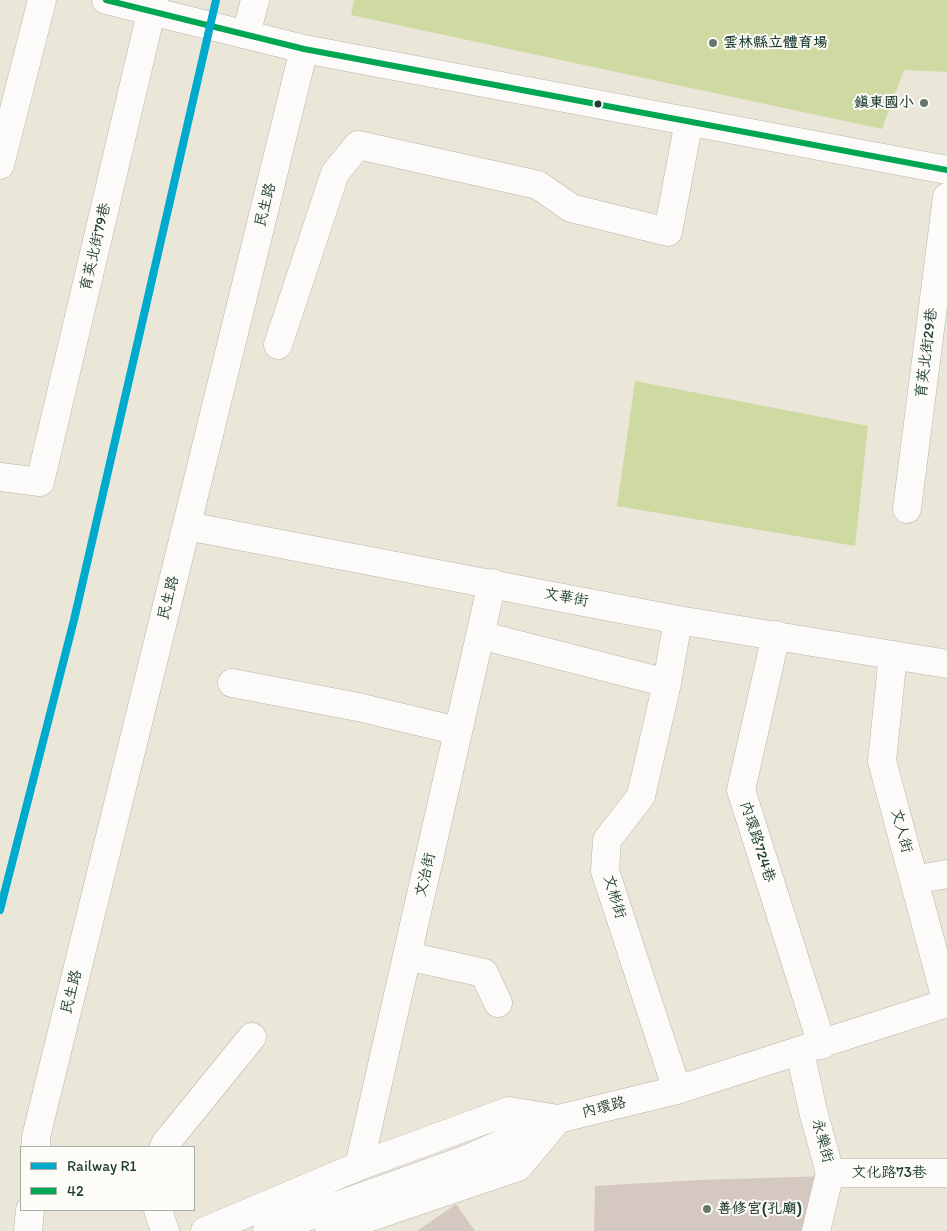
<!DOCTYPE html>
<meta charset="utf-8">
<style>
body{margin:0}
#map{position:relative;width:947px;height:1231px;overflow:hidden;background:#eae6d8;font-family:Itim,sans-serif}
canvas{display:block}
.legend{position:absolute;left:20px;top:1146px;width:175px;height:65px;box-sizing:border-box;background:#fdfcf7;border:1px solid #a4b0a9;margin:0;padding:6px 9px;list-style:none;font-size:15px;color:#1f3d34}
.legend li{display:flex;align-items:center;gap:10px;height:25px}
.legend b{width:25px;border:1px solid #a4b0a9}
</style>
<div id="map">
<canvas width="947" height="1231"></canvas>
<ul class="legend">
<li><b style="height:6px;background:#00a9ce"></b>Railway R1</li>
<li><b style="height:6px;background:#00a651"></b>42</li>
</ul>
</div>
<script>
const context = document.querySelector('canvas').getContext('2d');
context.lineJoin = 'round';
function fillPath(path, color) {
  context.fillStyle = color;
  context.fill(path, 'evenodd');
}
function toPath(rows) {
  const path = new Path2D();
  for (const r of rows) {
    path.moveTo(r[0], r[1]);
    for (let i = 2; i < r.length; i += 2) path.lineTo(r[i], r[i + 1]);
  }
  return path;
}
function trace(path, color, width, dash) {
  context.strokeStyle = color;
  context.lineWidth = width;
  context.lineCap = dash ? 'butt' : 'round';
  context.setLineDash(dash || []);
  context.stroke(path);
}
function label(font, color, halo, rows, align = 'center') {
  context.font = font + ' Itim,"LXGW WenKai TC",sans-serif';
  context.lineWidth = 4;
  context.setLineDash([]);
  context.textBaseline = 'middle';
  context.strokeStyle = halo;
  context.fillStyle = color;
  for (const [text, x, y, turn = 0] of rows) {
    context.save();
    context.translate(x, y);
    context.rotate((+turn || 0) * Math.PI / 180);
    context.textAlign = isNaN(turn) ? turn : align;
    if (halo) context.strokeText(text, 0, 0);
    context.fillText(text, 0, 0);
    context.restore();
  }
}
fillPath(toPath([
 [354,0,947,0,947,72,904,70,882,129,351,15],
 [635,381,868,426,855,546,617,506]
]), '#cfdaa2');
fillPath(toPath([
 [827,1176,815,1231,594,1231,595,1186,699,1180],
 [456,1204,475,1231,417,1231]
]), '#d5c8c0');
const minor = toPath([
 [106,0,304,49,947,170],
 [246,35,255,0],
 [0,165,42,0],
 [278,345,335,173,358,145,538,185,571,208,668,232,689,121],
 [0,477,40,482,154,0],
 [907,509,947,197],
 [187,526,678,620,947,664],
 [480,635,667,683],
 [776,635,741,790,822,1045],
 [893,655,882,761,947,1003],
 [232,683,358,707,458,731],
 [914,880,947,874],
 [407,956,484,973,498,1003],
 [800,1052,813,1111,830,1173,816,1231],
 [677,1090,605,871,607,840,641,796,667,683,678,620],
 [36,1147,36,1137,304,49],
 [164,1147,165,1144,252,1037],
 [359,1166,492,583],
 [830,1173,947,1173],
 [158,1210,165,1231],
 [28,1231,30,1210],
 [205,1231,359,1166,509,1111,558,1119],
 [267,1231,462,1161,558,1119,677,1090,947,1003],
 [329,1231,518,1167,554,1124]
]);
trace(minor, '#b5b6ac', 29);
trace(minor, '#fcfbf9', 28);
trace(toPath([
 [106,0,304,49,947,170]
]), '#00a651', 6);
trace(toPath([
 [0,910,74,620,216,0]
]), '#00a9ce', 8);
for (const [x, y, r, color] of [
 [713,43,5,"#66786d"],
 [924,103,5,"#66786d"],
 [598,104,4.5,"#1f3d34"],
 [707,1209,5,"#66786d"]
]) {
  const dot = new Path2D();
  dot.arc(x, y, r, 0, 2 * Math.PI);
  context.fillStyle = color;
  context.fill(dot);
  trace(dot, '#fdfcf7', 2);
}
label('bold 15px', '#1f3d34', '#fdfcf7', [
 ["雲林縣立體育場",723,43],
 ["鎮東國小",914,103,"right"],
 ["善修宮(孔廟)",717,1209]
], 'left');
label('15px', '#1f3d34', '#fdfcf7', [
 ["民生路",266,205,-76],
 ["育英北街79巷",96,247,-77],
 ["育英北街29巷",927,353,-83],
 ["民生路",169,598,-76],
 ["文華街",566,598,11],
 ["文人街",901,831,75],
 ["內環路724巷",757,842,72],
 ["文治街",426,875,-77],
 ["文彬街",614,897,73],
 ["民生路",72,992,-76],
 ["內環路",604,1108,-14],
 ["永樂街",822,1141,75],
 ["文化路73巷",889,1173]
]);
</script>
